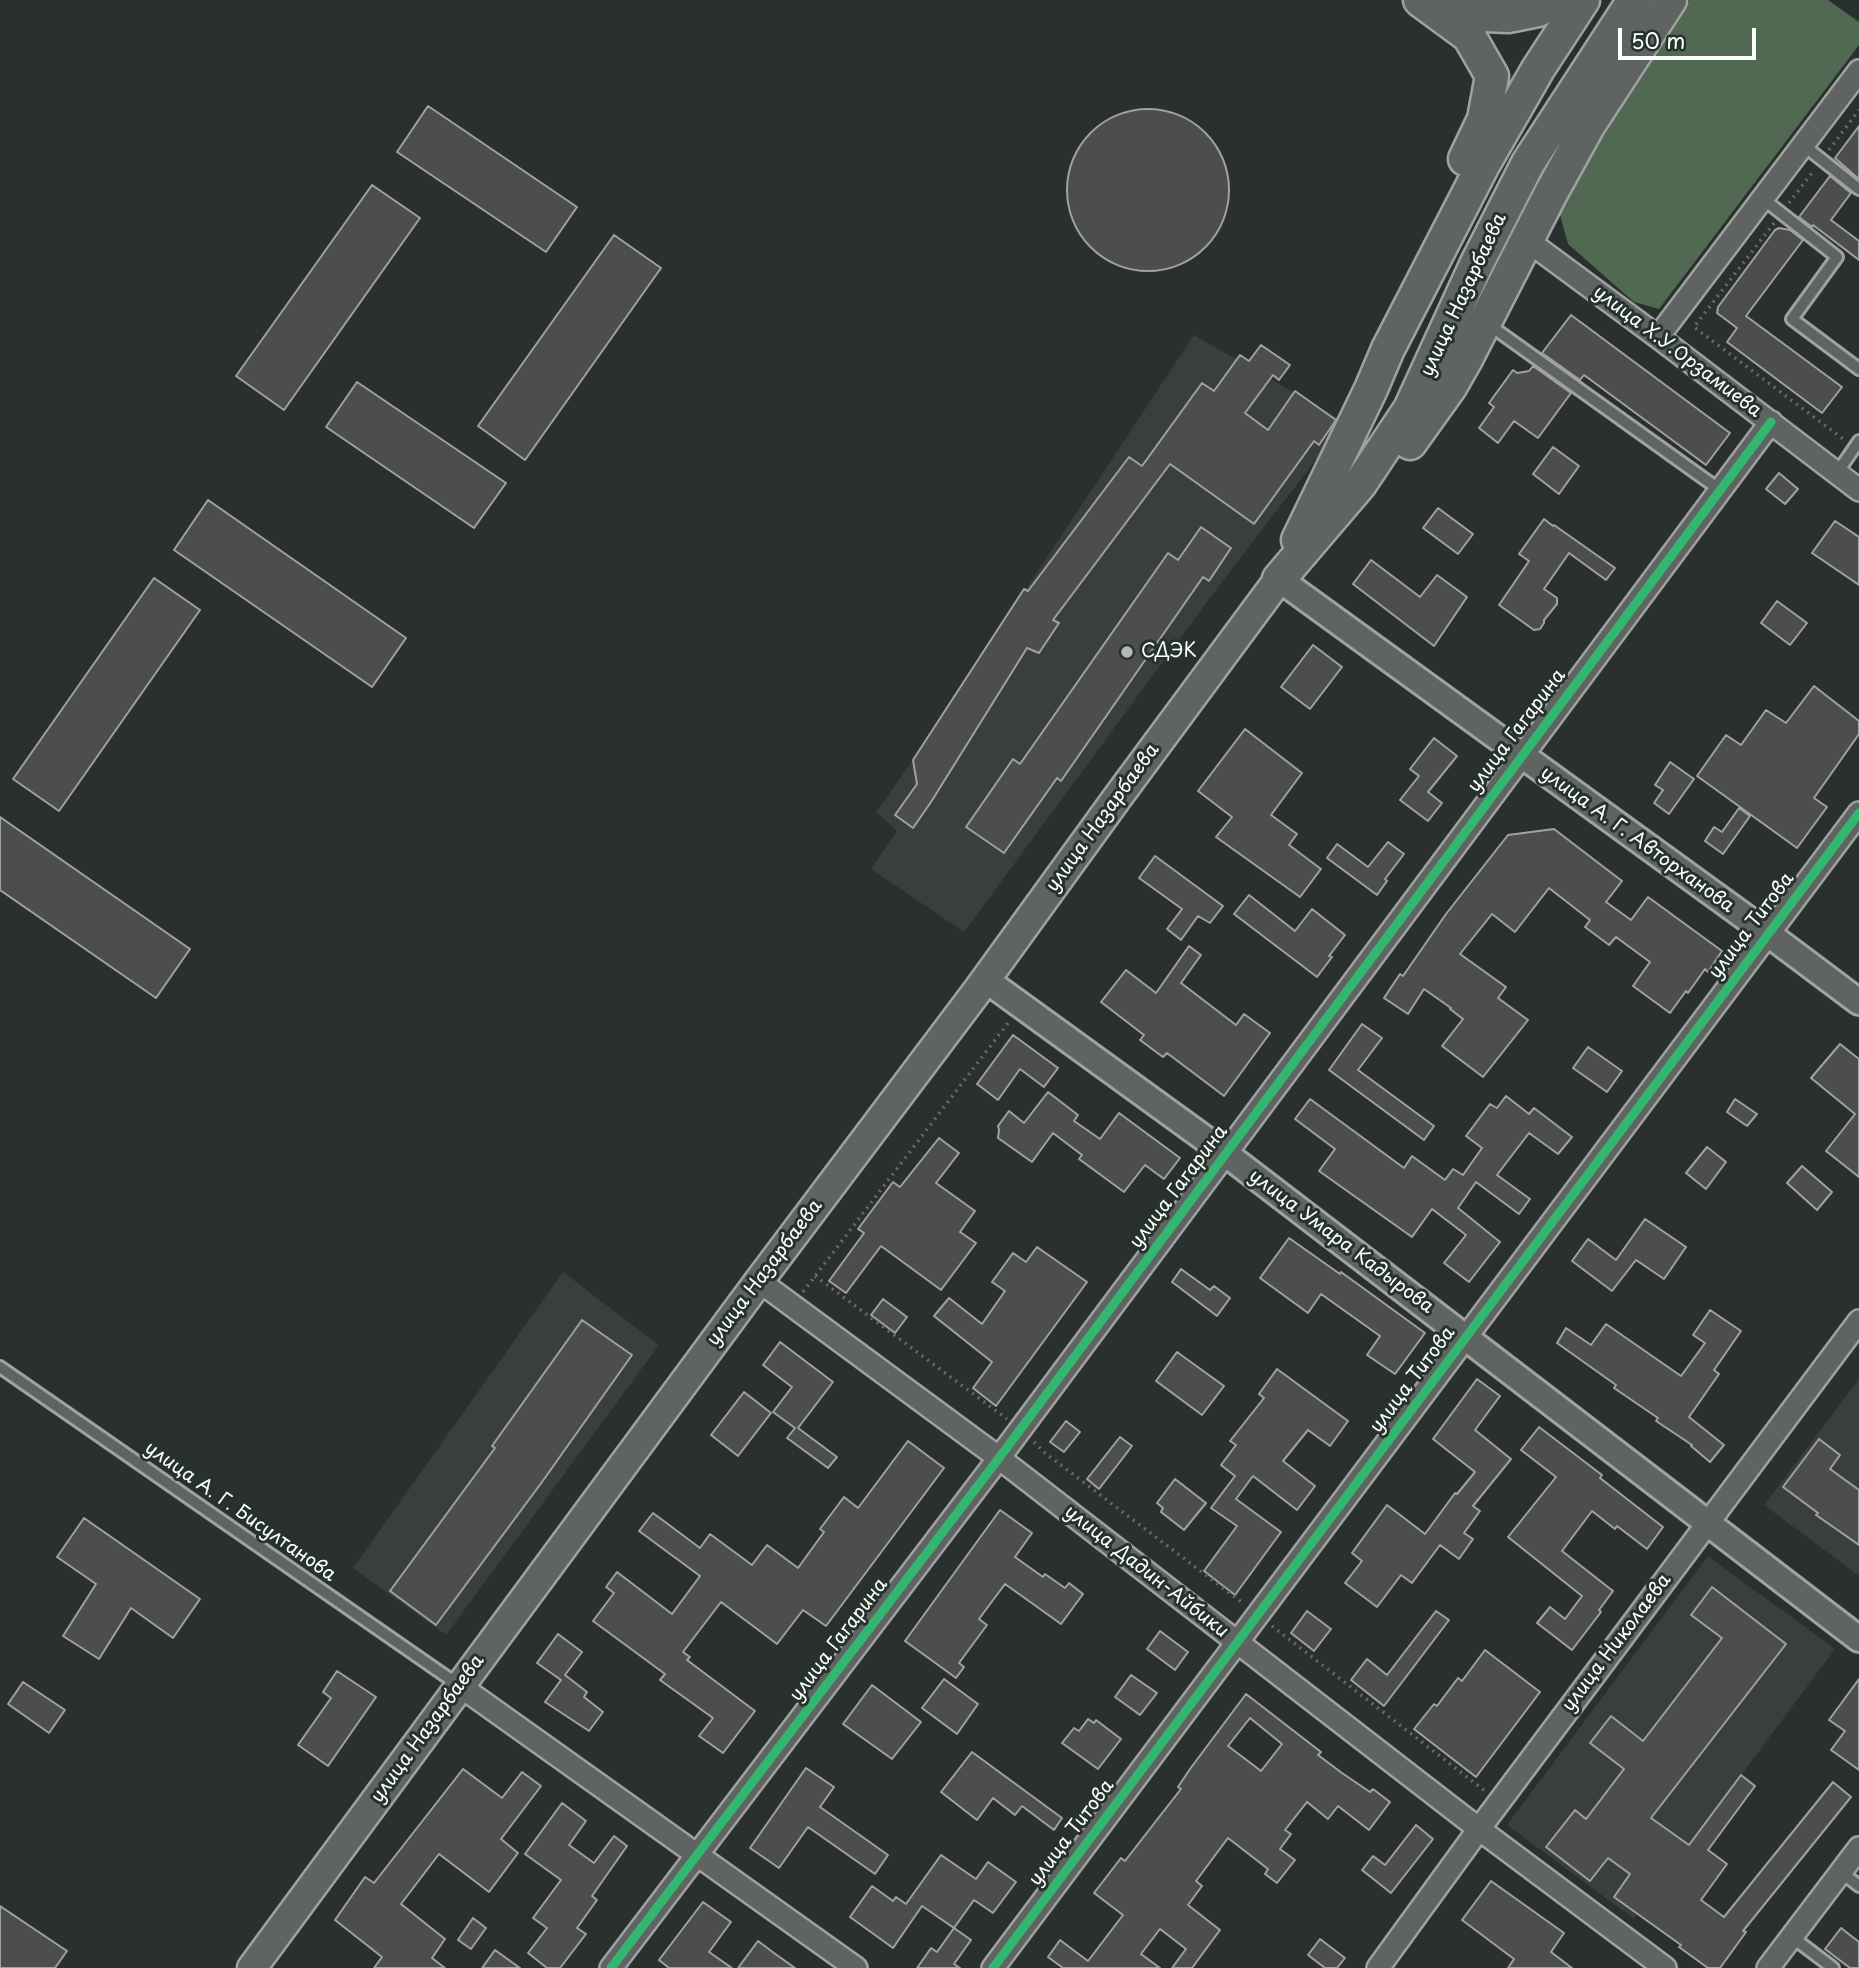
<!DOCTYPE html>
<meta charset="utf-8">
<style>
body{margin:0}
#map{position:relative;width:1859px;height:1968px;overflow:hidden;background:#29302d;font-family:"Playpen Sans",sans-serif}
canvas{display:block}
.scale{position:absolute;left:1618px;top:28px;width:138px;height:32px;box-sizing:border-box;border:4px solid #fff;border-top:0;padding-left:9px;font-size:21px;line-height:24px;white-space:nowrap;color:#fff;-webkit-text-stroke:5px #26332d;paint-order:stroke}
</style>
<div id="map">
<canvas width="1859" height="1968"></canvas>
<div class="scale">50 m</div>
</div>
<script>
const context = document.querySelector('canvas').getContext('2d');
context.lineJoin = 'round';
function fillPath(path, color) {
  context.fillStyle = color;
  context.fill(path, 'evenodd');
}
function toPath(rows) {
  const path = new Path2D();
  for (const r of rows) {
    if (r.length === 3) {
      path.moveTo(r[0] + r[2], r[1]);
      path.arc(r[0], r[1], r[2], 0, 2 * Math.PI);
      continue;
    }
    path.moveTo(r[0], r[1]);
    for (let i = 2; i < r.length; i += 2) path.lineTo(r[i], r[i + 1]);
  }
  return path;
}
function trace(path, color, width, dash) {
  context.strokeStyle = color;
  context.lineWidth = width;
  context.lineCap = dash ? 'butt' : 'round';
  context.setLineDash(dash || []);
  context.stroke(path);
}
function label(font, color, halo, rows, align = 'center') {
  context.font = font + ' "Playpen Sans",sans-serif';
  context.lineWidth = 6;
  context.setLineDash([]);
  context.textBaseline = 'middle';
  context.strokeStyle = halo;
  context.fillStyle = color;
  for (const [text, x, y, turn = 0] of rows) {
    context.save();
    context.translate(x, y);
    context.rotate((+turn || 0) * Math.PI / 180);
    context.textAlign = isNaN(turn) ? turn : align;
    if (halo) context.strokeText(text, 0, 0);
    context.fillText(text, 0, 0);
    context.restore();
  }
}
fillPath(toPath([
 [1194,335,1345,422,1215,591,964,932,871,869,897,831,876,812,913,760],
 [563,1272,659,1345,446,1635,353,1568],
 [1859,1379,1859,1576,1764,1505],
 [1708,1556,1835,1649,1634,1919,1507,1825]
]), '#393f3c');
fillPath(toPath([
 [1690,0,1828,0,1859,22,1859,45,1659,309,1634,302,1568,244,1557,204,1599,124]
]), '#516953');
const building = toPath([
 [428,106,577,207,546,252,397,152,428,106],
 [1148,190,81],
 [1859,126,1859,179,1835,158,1859,126],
 [1830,176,1851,193,1831,220,1859,241,1859,260,1813,225,1812,227,1799,217,1830,176],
 [372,185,420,218,284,410,236,376,372,185],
 [1779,228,1790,230,1803,240,1746,316,1842,387,1822,413,1727,342,1737,328,1717,313,1718,307,1775,230,1779,228],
 [614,235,661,268,525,460,478,426,614,235],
 [1571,315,1730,433,1706,465,1584,375,1580,380,1542,353,1571,315],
 [1261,345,1290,365,1279,380,1273,375,1245,413,1268,430,1295,391,1336,420,1319,445,1314,441,1254,524,1170,464,1053,620,1059,623,1039,653,1027,648,931,802,913,828,895,815,917,784,913,760,1024,589,1028,591,1129,457,1142,466,1202,383,1214,391,1240,355,1249,361,1261,345],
 [1533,366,1571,393,1538,438,1514,421,1498,443,1479,428,1494,407,1489,403,1513,370,1517,373,1529,371,1533,366],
 [357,382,506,483,474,528,326,427,357,382],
 [1553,447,1579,466,1559,494,1533,474,1553,447],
 [1779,473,1798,489,1785,504,1766,489,1779,473],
 [208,500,406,638,372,687,174,550,208,500],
 [1438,508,1473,534,1458,554,1423,528,1438,508],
 [1544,519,1553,526,1554,525,1615,568,1606,580,1569,553,1544,589,1557,598,1557,604,1544,620,1544,623,1540,629,1534,630,1499,605,1529,561,1519,554,1544,519],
 [1835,521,1859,537,1859,585,1812,553,1835,521],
 [1201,527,1231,548,1209,581,1203,577,1061,781,1057,778,1004,853,966,827,1013,759,1020,764,1168,553,1178,560,1201,527],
 [1371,560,1420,597,1437,575,1467,597,1434,646,1353,584,1371,560],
 [154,578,200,610,59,811,13,779,154,578],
 [1777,601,1807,623,1790,645,1761,623,1777,601],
 [1313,645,1342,667,1310,709,1281,687,1313,645],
 [1814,686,1859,721,1859,734,1814,798,1827,807,1797,848,1697,776,1726,735,1741,745,1766,710,1786,723,1814,686],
 [1245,729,1302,773,1271,815,1297,834,1289,845,1321,869,1300,897,1216,837,1232,817,1198,791,1245,729],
 [1434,738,1457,756,1428,792,1442,803,1428,821,1400,800,1419,776,1410,769,1434,738],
 [1670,762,1694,779,1669,814,1654,803,1663,790,1655,785,1670,762],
 [1739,808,1750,816,1723,854,1705,841,1714,827,1722,832,1739,808],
 [0,817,190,949,156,998,0,890,0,817],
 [1554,829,1622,881,1606,902,1631,920,1648,897,1722,951,1708,972,1705,969,1688,993,1686,991,1670,1013,1633,986,1650,962,1616,937,1609,945,1585,927,1590,920,1549,888,1515,932,1492,914,1460,954,1506,987,1498,998,1528,1020,1483,1077,1442,1046,1463,1019,1450,1009,1451,1008,1424,989,1408,1014,1384,998,1400,974,1403,976,1446,914,1508,835,1554,829],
 [1388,842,1404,854,1385,879,1387,881,1377,895,1327,858,1337,844,1368,867,1388,842],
 [1155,856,1223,906,1210,923,1198,916,1181,940,1167,929,1182,909,1139,878,1155,856],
 [1249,895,1295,931,1312,909,1345,935,1329,956,1332,957,1317,977,1234,914,1249,895],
 [1189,946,1201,955,1181,983,1236,1025,1244,1014,1270,1033,1224,1096,1167,1053,1163,1057,1140,1040,1144,1035,1101,1002,1126,970,1156,993,1189,946],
 [1362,1024,1382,1038,1358,1070,1434,1126,1424,1140,1329,1070,1362,1024],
 [1013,1035,1058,1068,1044,1087,1020,1069,998,1100,977,1084,1013,1035],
 [1840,1044,1859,1059,1859,1177,1826,1151,1855,1114,1811,1078,1840,1044],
 [1588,1047,1622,1071,1607,1092,1573,1068,1588,1047],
 [1048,1092,1078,1115,1074,1121,1100,1139,1119,1113,1180,1158,1164,1179,1145,1165,1124,1192,1079,1159,1082,1155,1053,1133,1032,1162,998,1138,999,1130,998,1126,1009,1111,1024,1123,1048,1092],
 [1506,1096,1529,1114,1534,1108,1572,1137,1558,1154,1529,1133,1497,1175,1530,1199,1519,1214,1476,1182,1458,1208,1500,1242,1469,1282,1444,1263,1466,1235,1432,1209,1412,1237,1319,1171,1335,1149,1295,1119,1310,1099,1404,1168,1412,1156,1445,1180,1453,1169,1463,1175,1482,1148,1466,1136,1490,1104,1497,1108,1506,1096],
 [1735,1099,1757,1114,1747,1126,1727,1112,1735,1099],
 [939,1138,959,1153,936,1183,975,1211,960,1232,976,1243,941,1290,881,1246,846,1293,829,1281,864,1233,858,1229,893,1182,900,1187,939,1138],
 [1707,1147,1726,1162,1706,1189,1686,1173,1707,1147],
 [1802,1166,1832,1192,1817,1210,1787,1183,1802,1166],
 [1645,1219,1686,1247,1664,1279,1636,1260,1612,1291,1572,1261,1588,1239,1616,1260,1645,1219],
 [1289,1238,1340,1274,1341,1272,1425,1333,1395,1374,1367,1355,1380,1336,1321,1294,1308,1313,1260,1278,1289,1238],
 [1037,1247,1087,1282,996,1406,973,1388,992,1362,934,1316,949,1298,982,1324,1005,1291,992,1282,1013,1253,1026,1262,1037,1247],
 [1181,1269,1210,1290,1214,1286,1230,1298,1217,1316,1172,1282,1181,1269],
 [883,1299,907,1317,895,1333,871,1315,883,1299],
 [1710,1310,1741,1331,1714,1370,1719,1374,1689,1417,1724,1445,1710,1462,1691,1446,1692,1445,1656,1421,1658,1418,1614,1388,1616,1385,1557,1343,1566,1328,1591,1345,1606,1324,1681,1376,1705,1343,1693,1335,1710,1310],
 [582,1320,632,1355,542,1482,436,1625,390,1591,495,1448,492,1446,582,1320],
 [780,1342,833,1382,798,1428,837,1457,828,1468,787,1438,795,1428,773,1412,792,1387,763,1365,780,1342],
 [1177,1352,1224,1386,1202,1415,1156,1381,1177,1352],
 [1277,1369,1348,1421,1330,1446,1308,1430,1283,1461,1315,1486,1297,1510,1253,1476,1236,1499,1281,1532,1235,1595,1204,1571,1237,1526,1211,1508,1235,1476,1221,1465,1236,1445,1230,1441,1264,1398,1259,1394,1277,1369],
 [1477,1379,1500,1396,1475,1430,1511,1459,1473,1506,1480,1511,1464,1533,1473,1539,1459,1559,1440,1545,1412,1583,1401,1575,1377,1607,1345,1583,1362,1561,1352,1553,1387,1505,1425,1534,1455,1493,1457,1494,1475,1472,1433,1439,1477,1379],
 [744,1392,771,1413,738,1456,711,1435,744,1392],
 [1066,1421,1080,1432,1064,1452,1050,1442,1066,1421],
 [1539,1427,1602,1475,1600,1478,1663,1527,1647,1549,1617,1526,1615,1529,1592,1511,1562,1551,1613,1591,1599,1610,1601,1612,1572,1650,1537,1623,1550,1607,1565,1619,1582,1596,1508,1537,1556,1477,1521,1450,1539,1427],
 [1120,1437,1132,1446,1099,1489,1087,1479,1120,1437],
 [1819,1439,1840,1455,1830,1469,1859,1490,1859,1545,1816,1515,1818,1513,1783,1487,1819,1439],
 [908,1441,944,1468,826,1626,803,1610,777,1644,721,1602,683,1652,690,1657,687,1660,755,1711,723,1753,699,1736,713,1718,660,1680,665,1674,593,1621,614,1593,606,1587,617,1572,672,1614,700,1576,639,1531,653,1513,700,1548,710,1534,752,1565,767,1545,798,1568,824,1532,820,1529,844,1497,858,1508,908,1441],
 [1175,1479,1206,1503,1184,1530,1161,1512,1163,1508,1157,1503,1175,1479],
 [1000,1510,1032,1533,1015,1557,1043,1577,1045,1574,1065,1588,1069,1583,1083,1594,1061,1624,1005,1584,979,1619,987,1625,959,1663,964,1667,956,1678,905,1641,1000,1510],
 [84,1518,200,1599,173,1638,131,1608,99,1659,63,1636,96,1584,57,1557,84,1518],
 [1712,1587,1786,1644,1651,1818,1689,1845,1741,1775,1755,1786,1708,1850,1727,1864,1701,1900,1724,1917,1833,1782,1851,1797,1743,1931,1746,1932,1720,1968,1708,1968,1679,1947,1681,1945,1614,1897,1630,1874,1608,1858,1590,1881,1546,1847,1575,1810,1586,1819,1624,1769,1590,1743,1611,1716,1643,1741,1722,1638,1691,1615,1712,1587],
 [1307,1611,1331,1629,1314,1651,1291,1633,1307,1611],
 [1436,1611,1449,1620,1384,1706,1351,1680,1367,1659,1387,1675,1436,1611],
 [1160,1631,1188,1652,1175,1670,1147,1649,1160,1631],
 [558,1634,582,1652,565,1675,587,1692,584,1697,603,1712,589,1731,545,1702,561,1680,537,1663,558,1634],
 [1485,1650,1540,1692,1476,1777,1414,1729,1434,1704,1437,1706,1458,1678,1462,1681,1485,1650],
 [337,1671,376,1697,328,1766,298,1745,331,1698,323,1692,337,1671],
 [1131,1675,1157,1693,1140,1715,1115,1697,1131,1675],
 [944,1679,978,1704,957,1734,922,1708,944,1679],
 [1859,1679,1859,1770,1831,1750,1845,1731,1829,1720,1859,1679],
 [23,1682,65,1710,49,1733,8,1704,23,1682],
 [872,1685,921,1722,892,1759,843,1724,872,1685],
 [1246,1694,1321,1752,1318,1755,1342,1773,1370,1792,1373,1789,1390,1802,1369,1830,1338,1806,1328,1819,1307,1802,1285,1830,1291,1834,1280,1849,1295,1860,1277,1883,1265,1874,1268,1869,1228,1838,1196,1881,1202,1886,1188,1905,1220,1930,1192,1968,1172,1968,1186,1949,1160,1929,1141,1954,1160,1968,1063,1968,1048,1957,1060,1940,1088,1961,1123,1915,1094,1893,1121,1858,1125,1861,1156,1821,1181,1789,1178,1787,1190,1769,1246,1694],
 [1250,1718,1282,1744,1261,1771,1228,1746,1250,1718],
 [1088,1719,1094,1723,1096,1720,1121,1739,1098,1769,1062,1743,1074,1728,1079,1731,1088,1719],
 [972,1752,1062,1818,1054,1830,1022,1806,1015,1815,993,1798,977,1820,941,1792,972,1752],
 [806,1768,834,1787,820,1807,888,1855,875,1874,808,1827,779,1868,750,1848,806,1768],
 [463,1769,502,1798,522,1772,541,1786,501,1839,518,1853,489,1892,439,1854,401,1904,445,1939,432,1958,445,1968,374,1968,382,1957,335,1920,365,1877,374,1883,463,1769],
 [562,1803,586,1821,569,1845,594,1863,614,1836,627,1846,592,1896,597,1900,577,1928,586,1934,560,1968,547,1968,528,1953,547,1928,533,1918,561,1880,525,1854,562,1803],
 [1416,1825,1433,1839,1391,1893,1362,1870,1373,1856,1385,1865,1416,1825],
 [941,1855,976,1879,988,1862,1016,1882,993,1913,974,1900,954,1928,922,1906,893,1948,850,1917,872,1886,893,1901,896,1897,906,1904,941,1855],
 [1491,1881,1564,1933,1551,1952,1572,1968,1508,1968,1514,1959,1462,1920,1491,1881],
 [703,1902,731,1922,709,1952,732,1968,669,1968,659,1960,703,1902],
 [0,1906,67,1951,55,1968,0,1968,0,1906],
 [473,1918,486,1928,471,1949,458,1940,473,1918],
 [954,1928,971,1940,954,1964,960,1968,917,1968,931,1948,937,1952,954,1928],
 [1841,1928,1859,1942,1859,1968,1850,1968,1825,1949,1841,1928],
 [1320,1939,1345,1958,1337,1968,1325,1968,1308,1955,1320,1939],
 [758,1941,774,1953,795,1968,738,1968,758,1941],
 [495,1950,520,1968,482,1968,495,1950]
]);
fillPath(building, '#4c4d4c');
trace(building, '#9fa2a0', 2);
const service = toPath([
 [1803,145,1859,189],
 [1762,198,1837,257,1792,319,1859,369],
 [1488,324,1720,490],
 [1837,473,1859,441],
 [0,1367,460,1686],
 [1841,1872,1859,1886],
 [1792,1937,1833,1968]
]);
const minor = toPath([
 [1528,241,1658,337,1859,490],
 [1658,337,1859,71],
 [759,1281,999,1458,1479,1829,1665,1968],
 [460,1686,856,1968],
 [611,1968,999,1458,1771,422],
 [993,1968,1859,813],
 [1378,1968,1479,1829,1859,1321],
 [1768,1968,1859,1848]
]);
const tertiary = toPath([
 [1279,579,1767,933,1859,1002],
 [986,980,1226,1154,1859,1639]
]);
const secondary = toPath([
 [252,1968,759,1281,978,990,1120,794,1279,579]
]);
const primary = toPath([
 [1420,0,1469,36,1492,76,1484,119,1465,159],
 [1452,0,1463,7,1485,15,1508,16,1538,10,1556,0],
 [1410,443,1450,387,1466,359,1551,193,1588,126,1670,0],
 [1298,540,1371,389,1388,349,1483,165,1538,69,1583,0],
 [1279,579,1360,484,1410,409,1476,265,1528,163,1634,0]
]);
trace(service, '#9fa2a0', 16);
trace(minor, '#9fa2a0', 26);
trace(tertiary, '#9fa2a0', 30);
trace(secondary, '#9fa2a0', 33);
trace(primary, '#9fa2a0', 37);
trace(toPath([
 [1829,150,1859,110],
 [1789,203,1814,170],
 [1774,223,1694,327,1843,439],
 [815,1276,1007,1419],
 [803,1292,1008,1023],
 [1034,1442,1045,1453,1244,1604],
 [1272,1626,1485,1791]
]), '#686c69', 3.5, [2, 5]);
trace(service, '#5f6362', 10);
trace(minor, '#5f6362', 21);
trace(tertiary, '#5f6362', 24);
trace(secondary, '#5f6362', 28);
trace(primary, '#5f6362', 32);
trace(toPath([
 [611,1968,999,1458,1771,422],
 [993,1968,1859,813]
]), '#33b770', 9);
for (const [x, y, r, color] of [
 [1127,652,7,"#b4b7b6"]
]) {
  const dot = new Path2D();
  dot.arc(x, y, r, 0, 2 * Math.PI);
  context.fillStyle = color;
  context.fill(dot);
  trace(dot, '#26332d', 2.5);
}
label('19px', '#fff', '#26332d', [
 ["улица Назарбаева",1464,295,-65],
 ["улица Х.У.Орзамиева",1677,352,37],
 ["улица Гагарина",1517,731,-53],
 ["улица Назарбаева",1103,818,-54],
 ["улица А. Г. Авторханова",1637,840,36],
 ["улица Титова",1752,926,-53],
 ["улица Гагарина",1179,1187,-53],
 ["улица Умара Кадырова",1341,1242,37],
 ["улица Назарбаева",765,1273,-53],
 ["улица Титова",1413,1380,-53],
 ["улица А. Г. Бисултанова",240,1512,35],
 ["улица Дадин-Айбики",1146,1572,38],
 ["улица Гагарина",839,1640,-53],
 ["улица Николаева",1617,1643,-53],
 ["улица Назарбаева",428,1729,-54],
 ["улица Титова",1072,1833,-53]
]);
label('19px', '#fff', '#26332d', [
 ["СДЭК",1141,652]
], 'left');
</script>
